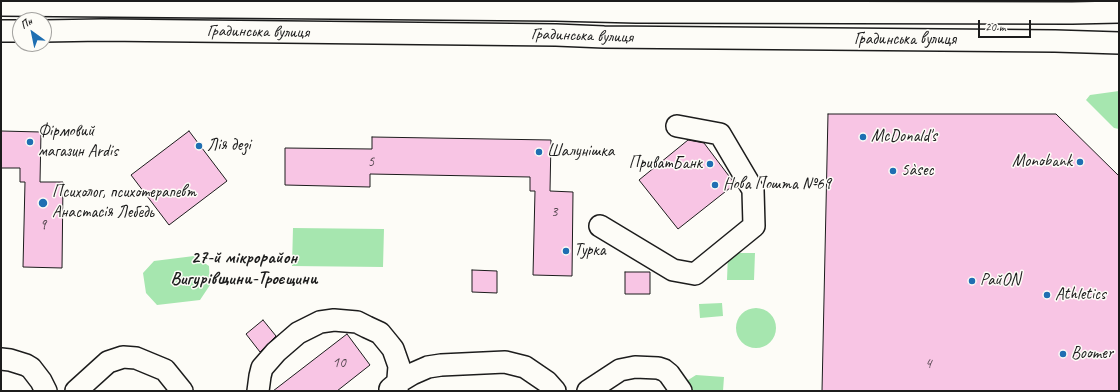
<!DOCTYPE html>
<meta charset="utf-8">
<style>
body{margin:0}
#map{position:relative;width:1120px;height:392px;overflow:hidden;background:#fdfcf7;font-family:Caveat,sans-serif}
canvas{display:block}
.frame{position:absolute;inset:0;border:2px solid #1c1c1c;pointer-events:none}
.north{position:absolute;left:12px;top:12px;width:40px;height:40px;box-sizing:border-box;background:#fdfcf7;border:1px solid #a3a29f;border-radius:50%;rotate:327deg;font-size:11px;font-weight:700;line-height:16px;text-align:center;color:#1c1c1c}
.north::after{content:'';display:block;margin:auto;width:14px;height:18px;background:#1f6fb2;clip-path:polygon(50% 0,100% 100%,50% 72%,0 100%)}
.scale{position:absolute;left:978px;top:20px;width:53px;height:18px;box-sizing:border-box;border:2px solid #1c1c1c;border-top:0;padding-left:5px;font-size:12px;line-height:14px;white-space:nowrap;color:#1c1c1c;-webkit-text-stroke:3px #fdfcf7;paint-order:stroke}
</style>
<div id="map">
<canvas width="1120" height="392"></canvas>
<div class="frame"></div>
<div class="north">Пн</div>
<div class="scale">20 m</div>
</div>
<script>
const context = document.querySelector('canvas').getContext('2d');
context.lineJoin = 'round';
function fillPath(path, color) {
  context.fillStyle = color;
  context.fill(path, 'evenodd');
}
function toPath(rows) {
  const path = new Path2D();
  for (const r of rows) {
    if (r.length === 3) {
      path.moveTo(r[0] + r[2], r[1]);
      path.arc(r[0], r[1], r[2], 0, 2 * Math.PI);
      continue;
    }
    path.moveTo(r[0], r[1]);
    for (let i = 2; i < r.length; i += 2) path.lineTo(r[i], r[i + 1]);
  }
  return path;
}
function trace(path, color, width, dash) {
  context.strokeStyle = color;
  context.lineWidth = width;
  context.lineCap = dash ? 'butt' : 'round';
  context.setLineDash(dash || []);
  context.stroke(path);
}
function label(font, color, halo, rows, align = 'center') {
  context.font = font + ' Caveat,sans-serif';
  context.lineWidth = 3;
  context.setLineDash([]);
  context.textBaseline = 'middle';
  context.strokeStyle = halo;
  context.fillStyle = color;
  for (const [text, x, y, turn = 0] of rows) {
    context.save();
    context.translate(x, y);
    context.rotate((+turn || 0) * Math.PI / 180);
    context.textAlign = isNaN(turn) ? turn : align;
    if (halo) context.strokeText(text, 0, 0);
    context.fillText(text, 0, 0);
    context.restore();
  }
}
fillPath(toPath([
 [1119,91,1119,129,1114,128,1086,100,1090,95],
 [293,228,384,229,383,267,292,266],
 [728,253,755,253,754,280,727,280],
 [194,256,209,266,210,285,200,300,157,305,146,293,143,273,154,261],
 [722,303,723,316,700,318,699,304],
 [756,328,20],
 [696,375,724,377,723,391,686,391,685,382]
]), '#a6e6af');
const building = toPath([
 [828,114,1056,114,1119,176,1119,391,822,391,828,114],
 [1,131,41,132,40,182,63,182,62,268,23,267,25,182,20,182,20,168,1,168,1,131],
 [189,131,227,181,169,225,131,175,189,131],
 [372,137,551,140,550,191,573,192,572,276,533,275,535,191,530,191,530,177,370,174,370,187,285,185,285,148,372,149,372,137],
 [688,140,704,143,735,184,678,229,639,180,688,140],
 [472,270,497,271,497,293,472,292,472,270],
 [625,272,650,272,650,294,625,294,625,272],
 [263,320,276,336,260,352,246,334,263,320],
 [347,334,370,365,337,391,273,391,347,334]
]);
fillPath(building, '#f8c5e4');
trace(building, '#1c1c1c', 1);
const minor = toPath([
 [1,5,555,10,636,12,1072,13,1119,12],
 [1,31,20,31],
 [44,31,102,30,556,35,604,37,1055,41,1119,43],
 [600,226,673,270,695,274,754,226,753,190,720,134,677,126],
 [1,359,10,360,26,365,31,368,41,381,46,391],
 [390,389,397,383,412,374,428,367,441,365,505,362,525,367,547,382,555,391],
 [76,391,108,362,123,357,136,358,165,370,182,391],
 [258,391,260,376,262,368,276,352,298,333,320,322,334,320,357,322,367,327,380,333,389,344,393,349,399,366,397,391],
 [588,391,620,370,635,367,658,368,664,370,669,374,681,391]
]);
trace(minor, '#1c1c1c', 24);
trace(minor, '#fdfcf7', 21);
for (const [x, y, r, color] of [
 [863,137,4,"#1f6fb2"],
 [30,142,4,"#1f6fb2"],
 [199,146,4,"#1f6fb2"],
 [539,152,4,"#1f6fb2"],
 [1080,162,4,"#1f6fb2"],
 [710,164,4,"#1f6fb2"],
 [893,171,4,"#1f6fb2"],
 [715,185,4,"#1f6fb2"],
 [43,203,5,"#1f6fb2"],
 [566,251,4,"#1f6fb2"],
 [972,281,4,"#1f6fb2"],
 [1047,295,4,"#1f6fb2"],
 [1063,354,4,"#1f6fb2"]
]) {
  const dot = new Path2D();
  dot.arc(x, y, r, 0, 2 * Math.PI);
  context.fillStyle = color;
  context.fill(dot);
  trace(dot, '#fdfcf7', 1.5);
}
label('15px', '#53464e', null, [
 ["5",371,162],
 ["3",554,212],
 ["9",43,225],
 ["10",339,363],
 ["4",928,364]
]);
label('17px', '#1c1c1c', '#fdfcf7', [
 ["Градинська вулиця",258,32,1],
 ["Градинська вулиця",582,36,2],
 ["Градинська вулиця",905,40]
]);
label('17px', '#1c1c1c', '#fdfcf7', [
 ["Фірмовий",38,132],
 ["магазин Ardis",38,152],
 ["McDonald's",871,137],
 ["Лія дезі",207,146],
 ["Шалунішка",547,152],
 ["Monobank",1072,162,"right"],
 ["ПриватБанк",702,164,"right"],
 ["5àsec",901,171],
 ["Нова Пошта №69",723,185],
 ["Психолог, психотерапевт",52,193],
 ["Анастасія Лебедь",52,213],
 ["Турка",574,251],
 ["РайON",980,281],
 ["Athletics",1055,295],
 ["Boomer",1071,354]
], 'left');
label('bold 18px', '#1c1c1c', '#fdfcf7', [
 ["27-й мікрорайон",244,258],
 ["Вигурівщини-Троєщини",244,279]
]);
</script>
